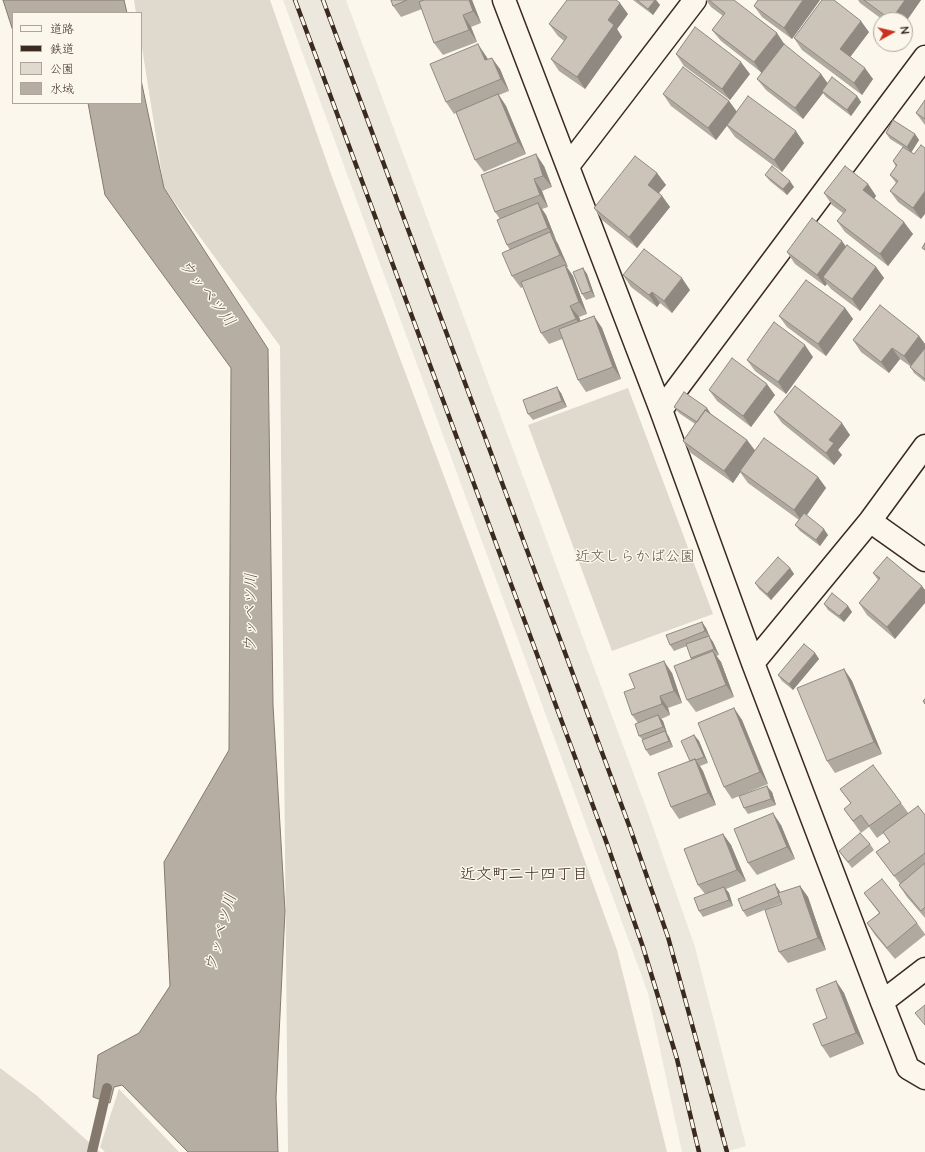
<!DOCTYPE html>
<meta charset="utf-8">
<style>
body{margin:0}
#map{position:relative;width:925px;height:1152px;overflow:hidden;background:#fbf7ec;font-family:"Architects Daughter","Klee One",sans-serif}
canvas{display:block}
.legend{position:absolute;left:12px;top:12px;width:130px;height:92px;box-sizing:border-box;background:#fbf7ec;border:1px solid #aea59a;margin:0;padding:5px 7px;list-style:none;font-size:12px;color:#3b2a1e}
.legend li{display:flex;align-items:center;gap:8px;height:20px}
.legend b{width:20px;border:1px solid #aea59a}
.north{position:absolute;left:873px;top:12px;width:40px;height:40px;box-sizing:border-box;background:#fbf7ec;border:1px solid #aea59a;border-radius:50%;rotate:82deg;font-size:11px;font-weight:700;line-height:16px;text-align:center;color:#3b2a1e}
.north::after{content:'';display:block;margin:auto;width:14px;height:18px;background:#c8321e;clip-path:polygon(50% 0,100% 100%,50% 72%,0 100%)}
</style>
<div id="map">
<canvas width="925" height="1152"></canvas>
<ul class="legend">
<li><b style="height:5px;background:#fbf7ec"></b>道路</li>
<li><b style="height:5px;background:#3b2a1e"></b>鉄道</li>
<li><b style="height:11px;background:#dfd9ce"></b>公園</li>
<li><b style="height:11px;background:#b6aea2"></b>水域</li>
</ul>
<div class="north">N</div>
</div>
<script>
const context = document.querySelector('canvas').getContext('2d');
context.lineJoin = 'round';
function fillPath(path, color) {
  context.fillStyle = color;
  context.fill(path, 'evenodd');
}
function toPath(rows) {
  const path = new Path2D();
  for (const r of rows) {
    path.moveTo(r[0], r[1]);
    for (let i = 2; i < r.length; i += 2) path.lineTo(r[i], r[i + 1]);
  }
  return path;
}
function trace(path, color, width, dash) {
  context.strokeStyle = color;
  context.lineWidth = width;
  context.lineCap = dash ? 'butt' : 'round';
  context.setLineDash(dash || []);
  context.stroke(path);
}
function label(font, color, halo, rows, align = 'center') {
  context.font = font + ' "Architects Daughter","Klee One",sans-serif';
  context.lineWidth = 3;
  context.setLineDash([]);
  context.textBaseline = 'middle';
  context.strokeStyle = halo;
  context.fillStyle = color;
  for (const [text, x, y, turn = 0] of rows) {
    context.save();
    context.translate(x, y);
    context.rotate((+turn || 0) * Math.PI / 180);
    context.textAlign = isNaN(turn) ? turn : align;
    if (halo) context.strokeText(text, 0, 0);
    context.fillText(text, 0, 0);
    context.restore();
  }
}
fillPath(toPath([
 [283,0,346,0,647,810,695,947,746,1146,726,1152,682,1152,648,993]
]), '#ede8dd');
fillPath(toPath([
 [134,0,270,0,331,174,497,618,617,950,667,1152,288,1152,280,346,164,188,141,41,141,13,136,13],
 [628,388,713,614,612,651,528,425],
 [0,1068,36,1095,100,1152,0,1152],
 [119,1089,179,1152,105,1152,100,1147]
]), '#dfd9ce');
const water = toPath([
 [3,0,124,0,127,13,13,13,13,31,3,0],
 [141,80,164,188,268,349,273,705,285,911,276,1098,278,1152,188,1152,122,1085,114,1087,110,1103,93,1097,98,1055,139,1033,170,986,164,862,229,750,231,368,105,195,88,103,141,103,141,80]
]);
fillPath(water, '#b6aea2');
trace(water, '#85796d', 1);
trace(toPath([
 [92,1152,107,1088]
]), '#85796d', 10);
const street = toPath([
 [504,0,661,410,753,663,882,1002,908,1068,925,1078],
 [568,166,695,0],
 [661,410,925,57],
 [870,521,925,560],
 [753,663,870,521,925,446],
 [882,1002,925,969]
]);
trace(street, '#3b2a1e', 25);
trace(street, '#fbf7ec', 22);
const rail = toPath([
 [295,0,606,841,643,947,677,1059,699,1152],
 [323,0,630,828,668,937,727,1152]
]);
trace(rail, '#3b2a1e', 4.5);
trace(rail, '#fbf7ec', 3, [9]);
fillPath(toPath([
 [391,0,472,0,481,23,471,27,477,42,443,55,434,43,422,9,401,17,393,6],
 [633,0,656,0,660,5,653,15],
 [706,0,734,0,784,45,821,74,827,83,857,96,861,102,851,116,826,97,823,93,803,119,766,90,757,79,762,73,721,41,712,30,723,16,711,7],
 [820,0,792,39,762,17,754,6],
 [858,0,921,0,905,23,905,20,883,20,860,3],
 [628,14,617,29,622,37,585,89,559,71,551,59,564,41,558,36,549,24],
 [869,32,850,57,873,79,862,95,802,50,794,38],
 [676,54,750,74,730,100,684,66],
 [486,56,488,59,500,69,509,91,499,95,506,106,526,154,484,172,475,160,456,113,454,114,446,102],
 [663,94,729,101,737,112,804,143,782,172,735,137,727,126,716,140,671,106],
 [925,100,925,125,916,113],
 [886,133,915,134,919,140,911,152,921,219,898,202,890,191,896,183,890,175,896,167,893,161,903,147,890,139],
 [544,166,552,187,542,191,548,207,542,209,546,215,556,240,558,244,568,267,567,267,573,276,587,314,579,317,580,321,594,316,602,328,621,379,586,392,578,380,562,339,549,344,541,333,523,287,521,288,512,276,510,250,507,245,500,219,495,212],
 [657,173,666,185,659,193,662,196,670,207,637,248,602,220,594,208],
 [765,175,794,187,787,195,770,181],
 [868,184,876,196,874,199,913,234,888,266,845,232,837,221,843,213,832,205,824,193],
 [846,246,876,267,884,278,860,311,831,289,827,284,825,286,795,264,787,252],
 [583,268,587,274,595,297,586,300,582,294],
 [623,275,690,290,672,313,660,303,657,307,631,287],
 [845,308,853,319,826,356,787,327,779,316],
 [919,336,925,344,925,382,914,373,910,366,900,359,889,373,861,352,853,340],
 [813,357,786,394,755,371,747,360],
 [709,390,775,395,751,427,717,401],
 [561,393,567,407,533,420,528,414],
 [674,407,711,414,747,440,755,450,818,477,826,488,806,515,828,535,820,546,800,531,795,525,799,520,748,483,740,472,733,483,691,453,683,441,695,424,679,413],
 [774,412,850,435,838,450,842,455,834,465,782,423],
 [887,557,895,639,867,615,859,603,878,580,873,573],
 [790,568,794,574,771,600,759,589,755,583],
 [824,604,848,606,852,612,844,622,828,610],
 [702,622,706,628,709,636,713,642,719,655,716,656,721,662,734,697,696,712,687,700,691,659,687,646,674,651,670,645],
 [815,653,819,659,793,690,782,681,778,675],
 [844,669,852,681,882,754,835,773,827,761],
 [672,673,682,703,668,708,670,715,661,719,663,721,667,733,669,737,673,747,650,756,646,750,642,739,639,736,638,723,632,715,635,688],
 [734,708,742,720,768,784,732,799,724,787],
 [694,735,699,741,708,763,700,766,703,771,716,805,679,819,671,807,690,761],
 [840,789,901,803,909,814,925,815,925,918,907,897,899,885,900,884,876,852,890,842,884,833,877,838,869,827,861,833,844,809,851,804],
 [772,792,776,805,748,814,744,808],
 [781,825,795,859,757,875,748,863],
 [723,834,731,845,746,881,726,889,729,893,733,906,703,917,699,911,705,894,698,885],
 [870,844,874,850,852,868,839,851],
 [800,886,808,897,826,950,788,963,779,952,782,903,747,917,743,911,779,890,780,893],
 [864,893,917,923,925,934,925,935,895,959,875,935,867,923,879,913],
 [836,981,844,993,864,1044,830,1058,822,1046]
]), '#afa99f');
fillPath(toPath([
 [469,0,472,0,481,23,473,11],
 [655,0,656,0,660,5,653,15,648,9],
 [803,0,820,0,792,39,784,28],
 [905,0,921,0,905,23,905,20,891,20],
 [620,3,628,14,617,29,622,37,585,89,577,77,608,20],
 [463,15,471,27,477,42,469,30],
 [861,21,869,32,848,60,840,49],
 [777,33,785,45,762,74,754,62],
 [478,44,486,56,493,72,485,60],
 [492,58,500,69,509,91,501,79],
 [741,62,750,74,730,100,722,89],
 [865,68,873,79,862,95,854,83],
 [821,74,829,85,822,91,823,93,803,119,795,108],
 [498,94,506,106,526,154,518,142],
 [857,96,861,102,851,116,847,110],
 [729,101,737,112,716,140,708,128],
 [796,131,804,143,782,172,774,160],
 [915,134,919,140,911,153,907,147],
 [536,154,544,166,552,187,543,176],
 [657,173,666,185,656,196,648,185],
 [534,179,542,191,548,207,540,195],
 [790,181,794,187,787,195,783,189],
 [868,184,876,196,872,202,863,190],
 [925,191,925,214,921,219,913,208],
 [662,196,670,207,637,248,629,237],
 [538,203,546,215,556,240,548,228],
 [904,222,913,234,888,266,880,254],
 [550,232,558,244,568,267,560,255],
 [842,241,850,252,823,277,827,284,825,286,817,275],
 [565,265,573,276,587,314,579,302],
 [876,267,884,278,860,311,852,299],
 [583,268,587,274,595,297,591,291],
 [682,278,690,290,672,313,664,301],
 [652,292,660,303,657,307,649,295],
 [570,306,579,317,584,331,576,319],
 [845,308,853,319,826,356,818,344],
 [594,316,602,328,621,379,613,367],
 [919,336,925,344,925,350,912,367,904,356],
 [805,345,813,357,786,394,778,382],
 [892,348,900,359,889,373,881,362],
 [767,384,775,395,751,427,743,416],
 [557,387,561,393,567,407,562,401],
 [707,408,711,414,697,423],
 [842,423,850,435,838,450,842,455,834,465,826,453,829,440],
 [747,440,755,451,733,483,724,471],
 [818,477,826,488,802,522,794,510],
 [824,529,828,535,820,546,816,540],
 [790,568,794,574,771,600,767,594],
 [922,586,925,590,925,603,895,639,887,627],
 [848,606,852,612,844,622,839,616],
 [702,622,706,628,710,637,705,631],
 [709,636,713,642,719,655,714,649],
 [713,651,721,662,734,697,726,685],
 [815,653,819,659,793,690,789,684],
 [664,661,672,673,682,703,674,691],
 [844,669,852,681,882,754,874,742],
 [660,696,668,708,670,715,662,704],
 [734,708,742,720,768,784,760,772],
 [658,715,663,721,667,733,663,727],
 [665,731,669,737,673,747,669,741],
 [694,735,699,741,708,763,704,757],
 [695,759,703,771,716,805,708,793],
 [767,786,772,792,776,805,771,799],
 [773,813,781,825,795,859,787,847],
 [723,834,731,845,746,881,737,870],
 [775,884,779,890,784,902,780,896],
 [800,886,808,897,826,950,818,938],
 [724,887,729,893,733,906,729,900],
 [836,981,844,993,864,1044,856,1033]
]), '#8f8982');
const building = toPath([
 [391,0,407,0,393,6,391,0],
 [424,0,469,0,473,11,463,15,469,30,434,43,419,2,424,0],
 [567,0,616,0,620,3,608,20,614,25,577,77,551,59,567,37,549,24,567,0],
 [637,0,655,0,648,9,637,0],
 [709,0,734,0,777,33,754,62,712,30,725,13,709,0],
 [758,0,803,0,784,28,754,6,758,0],
 [822,0,834,0,861,21,840,49,865,68,854,83,794,38,822,0],
 [864,0,905,0,891,20,864,0],
 [695,27,741,62,722,89,676,54,695,27],
 [478,44,485,60,492,58,501,79,446,102,430,64,478,44],
 [784,44,821,74,795,108,757,79,784,44],
 [683,67,729,101,708,128,663,94,683,67],
 [832,77,857,96,847,110,822,91,832,77],
 [498,94,518,142,475,160,456,112,498,94],
 [748,96,796,131,774,160,727,125,748,96],
 [925,100,925,119,916,113,925,100],
 [893,120,915,134,907,147,886,133,893,120],
 [921,145,925,148,925,191,913,208,890,191,898,181,890,175,897,165,893,161,903,147,914,154,921,145],
 [536,154,543,176,534,179,540,195,495,212,481,175,536,154],
 [635,156,657,173,648,185,662,196,629,237,594,208,635,156],
 [772,166,790,181,783,189,765,175,772,166],
 [845,166,868,184,863,190,904,222,880,254,837,221,846,210,824,193,845,166],
 [538,203,548,228,507,245,497,220,538,203],
 [812,218,842,241,817,275,787,252,812,218],
 [550,232,560,255,512,276,502,253,550,232],
 [925,243,925,250,922,248,925,243],
 [847,245,876,267,852,299,823,277,847,245],
 [644,249,682,278,664,301,652,292,649,295,623,275,644,249],
 [565,265,579,302,570,306,576,319,541,333,521,282,565,265],
 [583,268,591,291,582,294,573,272,583,268],
 [806,280,845,308,818,344,779,316,806,280],
 [880,305,919,336,904,356,892,348,881,362,853,340,880,305],
 [594,316,613,367,578,380,559,329,594,316],
 [774,322,805,345,778,382,747,360,774,322],
 [925,348,925,379,910,367,925,348],
 [732,358,767,384,743,416,709,390,732,358],
 [795,386,842,423,829,440,834,443,826,453,774,412,795,386],
 [557,387,562,401,528,414,523,400,557,387],
 [684,392,707,408,697,422,674,407,684,392],
 [705,410,747,440,724,471,683,441,705,410],
 [764,438,818,477,794,510,740,471,764,438],
 [804,513,824,529,816,540,795,525,804,513],
 [778,557,790,568,767,594,755,583,778,557],
 [887,557,922,586,887,627,859,603,880,578,873,573,887,557],
 [832,593,848,606,839,616,824,604,832,593],
 [702,622,705,631,670,645,666,635,702,622],
 [709,636,714,649,691,658,686,644,709,636],
 [804,644,815,653,789,684,778,675,804,644],
 [713,651,726,685,687,700,674,666,713,651],
 [664,661,674,691,660,696,662,704,632,715,624,692,635,688,629,674,664,661],
 [844,669,874,742,827,761,797,688,844,669],
 [925,699,925,704,923,701,925,699],
 [734,708,760,772,724,787,698,723,734,708],
 [658,715,663,727,639,736,635,724,658,715],
 [665,731,669,741,646,750,642,740,665,731],
 [694,735,704,757,696,760,695,759,690,761,681,741,694,735],
 [695,759,708,793,671,807,658,773,695,759],
 [873,765,901,803,869,826,861,815,853,821,844,809,851,803,840,789,873,765],
 [767,786,771,799,744,808,739,796,767,786],
 [918,806,925,815,925,853,894,876,876,852,890,842,883,832,918,806],
 [773,813,787,847,748,863,734,829,773,813],
 [860,833,870,844,848,862,839,851,860,833],
 [723,834,737,870,698,885,684,849,723,834],
 [925,863,925,907,921,911,899,885,925,863],
 [882,879,917,923,887,948,867,923,880,913,864,893,882,879],
 [775,884,779,896,743,911,738,899,775,884],
 [800,886,818,938,779,952,765,910,782,904,778,893,800,886],
 [724,887,729,900,699,911,694,898,724,887],
 [836,981,856,1033,822,1046,813,1024,827,1018,816,989,836,981],
 [925,1005,925,1025,915,1013,925,1005]
]);
fillPath(building, '#ccc4b9');
trace(building, '#8f8982', 1);
label('15px', '#64564a', '#fbf7ec', [
 ["近文しらかば公園",635,558]
]);
label('italic 16px', '#605246', '#fbf7ec', [
 ["ウッペツ川",206,294,52],
 ["ウッペツ川",252,613,-89],
 ["ウッペツ川",222,933,-74]
]);
label('16px', '#3b2a1e', '#fbf7ec', [
 ["近文町二十四丁目",524,876]
]);
</script>
